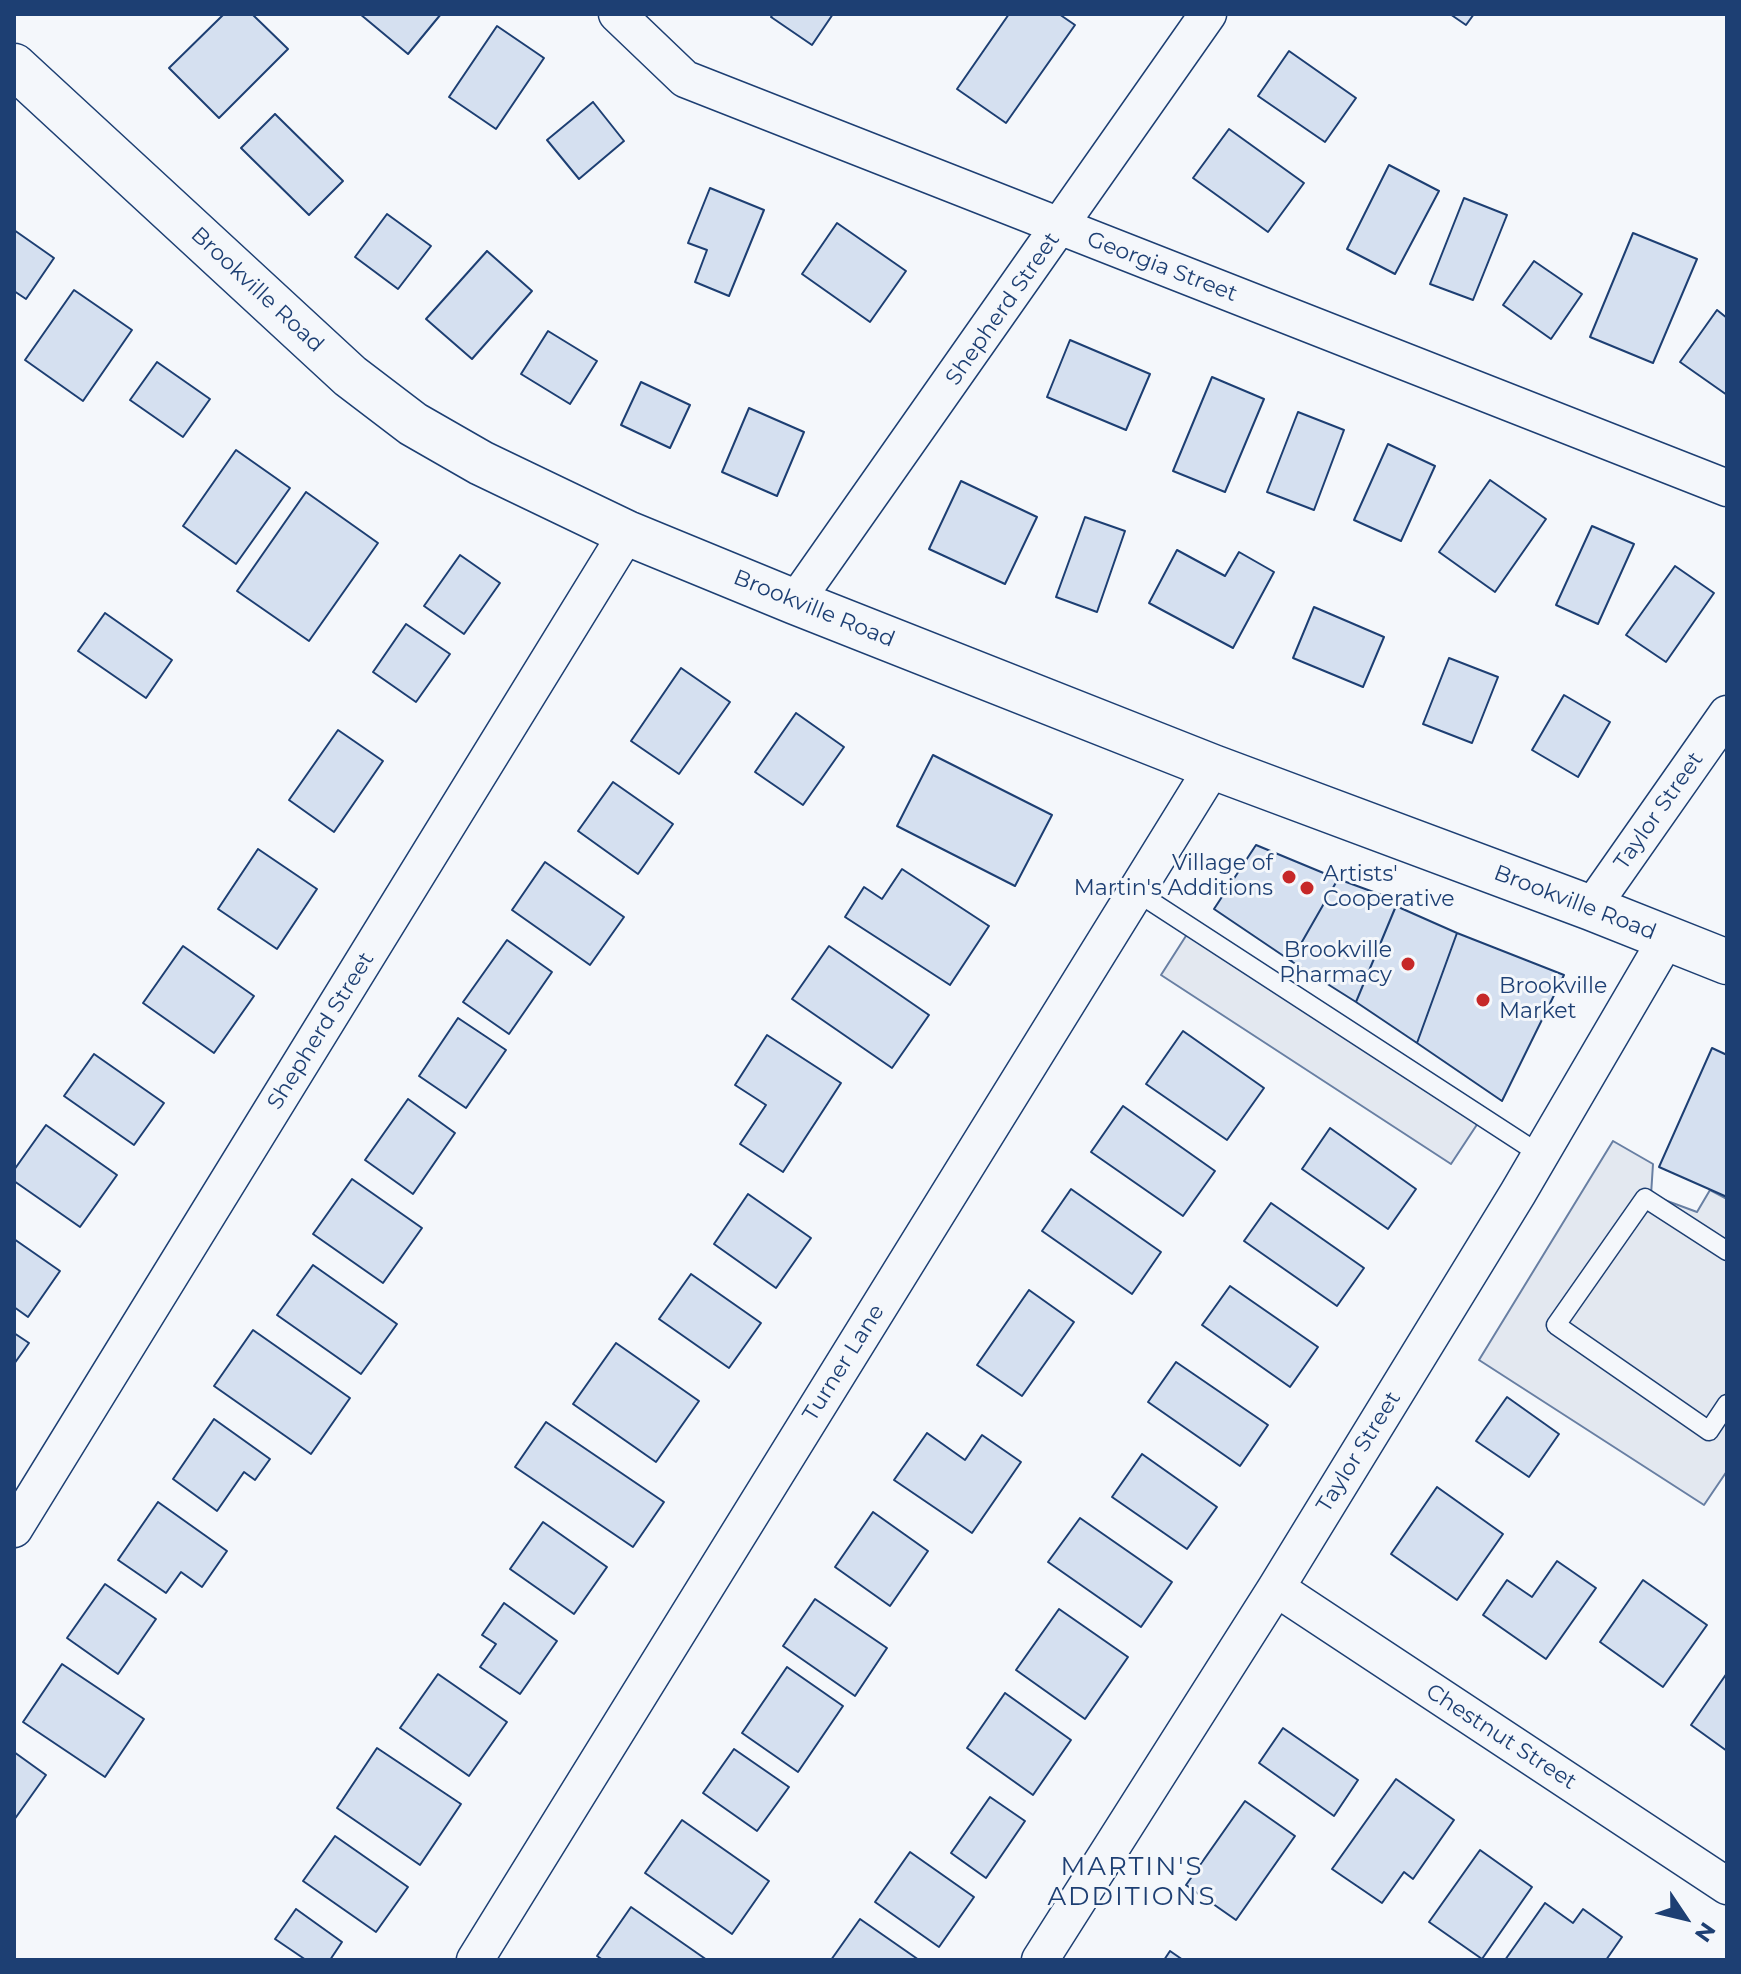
<!DOCTYPE html>
<style>
body{margin:0}
#map{position:relative;width:1741px;height:1974px;overflow:hidden;background:#f4f7fb;font-family:Montserrat,sans-serif}
canvas{display:block}
.frame{position:absolute;inset:0;border:16px solid #1d3f73;pointer-events:none}
.north{position:absolute;left:1645px;top:1878px;width:80px;height:80px;-webkit-text-stroke:6px #f4f7fb;paint-order:stroke;rotate:125deg;font-size:22px;font-weight:700;line-height:32px;text-align:center;color:#1d3f73}
.north::after{content:'';display:block;margin:auto;width:28px;height:36px;background:#1d3f73;clip-path:polygon(50% 0,100% 100%,50% 72%,0 100%)}
</style>
<div id="map">
<canvas width="1741" height="1974"></canvas>
<div class="frame"></div>
<div class="north">N</div>
</div>
<script>
const context = document.querySelector('canvas').getContext('2d');
context.lineJoin = 'round';
function fillPath(path, color) {
  context.fillStyle = color;
  context.fill(path, 'evenodd');
}
function toPath(rows) {
  const path = new Path2D();
  for (const r of rows) {
    path.moveTo(r[0], r[1]);
    for (let i = 2; i < r.length; i += 2) path.lineTo(r[i], r[i + 1]);
  }
  return path;
}
function trace(path, color, width, dash) {
  context.strokeStyle = color;
  context.lineWidth = width;
  context.lineCap = dash ? 'butt' : 'round';
  context.setLineDash(dash || []);
  context.stroke(path);
}
function label(font, color, halo, rows, align = 'center') {
  context.font = font + ' Montserrat,sans-serif';
  context.lineWidth = 6;
  context.setLineDash([]);
  context.textBaseline = 'middle';
  context.strokeStyle = halo;
  context.fillStyle = color;
  for (const [text, x, y, turn = 0] of rows) {
    context.save();
    context.translate(x, y);
    context.rotate((+turn || 0) * Math.PI / 180);
    context.textAlign = isNaN(turn) ? turn : align;
    if (halo) context.strokeText(text, 0, 0);
    context.fillText(text, 0, 0);
    context.restore();
  }
}
const parking = toPath([
 [1191,928,1482,1117,1451,1164,1161,975,1191,928],
 [1613,1141,1653,1164,1651,1195,1697,1212,1710,1190,1727,1199,1727,1471,1704,1505,1479,1360,1613,1141]
]);
fillPath(parking, '#e3e8f0');
trace(parking, '#687fa3', 2);
const building = toPath([
 [224,14,252,14,288,49,219,118,169,68,224,14],
 [360,14,441,14,408,54,360,14],
 [773,14,833,14,812,45,771,17,773,14],
 [1009,14,1059,14,1075,25,1006,123,957,89,1009,14],
 [1450,14,1474,14,1466,25,1450,14],
 [497,26,544,58,496,129,449,97,497,26],
 [1289,51,1356,98,1325,142,1258,96,1289,51],
 [593,102,624,141,579,179,547,140,593,102],
 [275,114,343,181,309,215,241,148,275,114],
 [1229,129,1304,183,1268,232,1193,178,1229,129],
 [1389,165,1439,191,1395,274,1347,249,1389,165],
 [710,188,764,210,729,296,695,282,707,250,688,243,710,188],
 [1464,198,1507,215,1473,300,1430,284,1464,198],
 [387,214,431,246,398,289,355,257,387,214],
 [837,223,906,271,870,322,802,274,837,223],
 [14,230,54,258,26,299,14,291,14,230],
 [1633,233,1697,259,1653,363,1590,337,1633,233],
 [487,251,532,291,472,359,426,319,487,251],
 [1534,261,1582,294,1551,339,1503,305,1534,261],
 [74,290,132,330,83,401,25,360,74,290],
 [1717,310,1727,318,1727,395,1680,362,1717,310],
 [548,331,597,361,570,404,521,374,548,331],
 [1070,340,1150,374,1126,430,1047,397,1070,340],
 [157,362,210,399,183,437,130,400,157,362],
 [1212,377,1264,399,1225,492,1173,471,1212,377],
 [641,382,690,405,670,448,621,425,641,382],
 [749,408,804,432,777,496,722,472,749,408],
 [1298,412,1344,430,1314,510,1267,492,1298,412],
 [1388,444,1435,466,1401,541,1354,520,1388,444],
 [236,450,290,488,236,564,183,526,236,450],
 [1490,480,1546,519,1495,592,1439,552,1490,480],
 [961,481,1037,517,1005,584,929,549,961,481],
 [306,492,378,543,309,641,237,591,306,492],
 [1085,517,1125,531,1097,612,1056,597,1085,517],
 [1592,526,1634,544,1598,624,1556,605,1592,526],
 [1177,550,1225,576,1239,552,1274,572,1233,648,1149,603,1177,550],
 [460,555,500,583,464,634,424,606,460,555],
 [1675,566,1714,593,1666,662,1626,635,1675,566],
 [1314,607,1384,637,1363,687,1293,658,1314,607],
 [105,613,172,660,146,698,78,651,105,613],
 [406,624,450,654,416,702,373,672,406,624],
 [1449,658,1498,677,1472,743,1423,724,1449,658],
 [681,668,730,702,679,774,631,741,681,668],
 [1564,695,1610,722,1578,777,1532,750,1564,695],
 [796,713,844,747,803,805,755,772,796,713],
 [338,730,383,761,334,832,289,800,338,730],
 [933,755,1052,815,1015,886,897,826,933,755],
 [613,782,673,824,638,874,578,831,613,782],
 [1256,845,1338,879,1291,961,1214,909,1256,845],
 [258,849,317,889,277,949,218,909,258,849],
 [545,862,624,917,590,965,512,910,545,862],
 [902,869,989,926,950,985,845,917,864,887,882,899,902,869],
 [1338,879,1398,901,1356,1002,1291,961,1338,879],
 [1396,906,1457,933,1417,1043,1356,1002,1396,906],
 [1457,933,1564,975,1502,1101,1417,1043,1457,933],
 [507,940,552,972,509,1034,463,1002,507,940],
 [183,946,254,996,214,1053,143,1003,183,946],
 [829,946,929,1015,892,1068,792,999,829,946],
 [458,1018,506,1050,466,1108,419,1076,458,1018],
 [1183,1031,1264,1088,1227,1140,1146,1084,1183,1031],
 [767,1035,841,1083,783,1172,740,1144,766,1105,735,1085,767,1035],
 [1712,1048,1727,1055,1727,1197,1659,1167,1712,1048],
 [94,1054,164,1103,134,1145,64,1096,94,1054],
 [408,1099,455,1133,413,1194,365,1160,408,1099],
 [1123,1106,1215,1171,1183,1216,1091,1152,1123,1106],
 [46,1125,117,1175,80,1227,14,1181,14,1170,46,1125],
 [1330,1128,1416,1189,1388,1229,1302,1169,1330,1128],
 [352,1179,422,1228,383,1283,313,1234,352,1179],
 [1071,1189,1161,1252,1132,1294,1042,1231,1071,1189],
 [748,1194,811,1238,776,1288,714,1244,748,1194],
 [1271,1203,1364,1268,1337,1306,1244,1241,1271,1203],
 [14,1239,60,1271,28,1317,14,1307,14,1239],
 [313,1265,397,1324,361,1374,277,1315,313,1265],
 [691,1274,761,1323,729,1368,659,1319,691,1274],
 [1230,1286,1318,1347,1290,1387,1202,1325,1230,1286],
 [1029,1290,1074,1322,1022,1396,977,1365,1029,1290],
 [253,1330,350,1398,311,1454,214,1386,253,1330],
 [14,1333,29,1343,14,1364,14,1333],
 [616,1343,699,1401,656,1462,573,1404,616,1343],
 [1176,1362,1268,1425,1240,1466,1148,1402,1176,1362],
 [1507,1397,1559,1434,1529,1477,1476,1441,1507,1397],
 [214,1419,270,1459,255,1480,244,1472,217,1511,173,1479,214,1419],
 [546,1422,664,1502,633,1547,515,1467,546,1422],
 [927,1433,965,1460,982,1435,1021,1462,972,1533,894,1480,927,1433],
 [1142,1454,1217,1507,1187,1549,1112,1497,1142,1454],
 [1437,1487,1503,1534,1457,1600,1391,1554,1437,1487],
 [158,1502,227,1551,202,1587,181,1572,166,1593,118,1560,158,1502],
 [873,1512,928,1551,890,1606,835,1567,873,1512],
 [1080,1518,1172,1582,1141,1627,1048,1562,1080,1518],
 [543,1522,607,1567,574,1614,510,1569,543,1522],
 [1557,1561,1596,1588,1546,1659,1483,1615,1507,1580,1532,1597,1557,1561],
 [1643,1580,1707,1625,1663,1687,1600,1642,1643,1580],
 [105,1584,156,1619,118,1674,67,1638,105,1584],
 [815,1599,887,1648,855,1696,783,1646,815,1599],
 [504,1603,557,1641,520,1694,480,1667,496,1644,482,1635,504,1603],
 [1059,1609,1128,1657,1085,1719,1016,1670,1059,1609],
 [62,1664,144,1719,105,1777,23,1722,62,1664],
 [787,1667,843,1706,798,1772,742,1733,787,1667],
 [1727,1673,1727,1751,1691,1725,1727,1673],
 [438,1674,507,1722,469,1776,400,1728,438,1674],
 [1005,1693,1071,1740,1033,1795,967,1748,1005,1693],
 [1283,1728,1358,1780,1334,1816,1259,1763,1283,1728],
 [377,1748,461,1804,420,1865,337,1808,377,1748],
 [734,1749,789,1787,757,1831,703,1793,734,1749],
 [14,1752,46,1775,14,1820,14,1752],
 [1396,1779,1454,1820,1413,1879,1404,1872,1382,1903,1332,1869,1396,1779],
 [990,1797,1025,1821,986,1878,951,1853,990,1797],
 [1245,1801,1295,1836,1236,1920,1186,1885,1245,1801],
 [682,1820,769,1881,732,1934,645,1873,682,1820],
 [335,1836,408,1887,376,1932,303,1881,335,1836],
 [1480,1850,1532,1887,1482,1959,1429,1922,1480,1850],
 [910,1852,974,1897,939,1947,875,1902,910,1852],
 [1545,1903,1573,1923,1583,1909,1622,1937,1606,1960,1505,1960,1545,1903],
 [631,1907,707,1960,603,1960,597,1956,631,1907],
 [296,1909,342,1942,330,1960,306,1960,275,1939,296,1909],
 [860,1919,919,1960,831,1960,860,1919],
 [1170,1951,1183,1960,1164,1960,1170,1951]
]);
fillPath(building, '#d5e0f0');
trace(building, '#1d3f73', 2);
const lane = toPath([
 [1135,891,1541,1155],
 [1727,1251,1645,1198,1556,1325,1709,1431,1727,1404]
]);
const street = toPath([
 [617,14,685,79,1727,488],
 [795,602,1208,14],
 [1591,908,1727,714],
 [14,1529,627,533],
 [1276,1588,1727,1886],
 [475,1960,1213,767],
 [1040,1960,1276,1588,1518,1193,1667,938]
]);
const secondary = toPath([
 [14,66,350,376,413,424,481,463,627,533,795,602,1213,767,1591,908,1727,962]
]);
trace(lane, '#1d3f73', 21);
trace(street, '#1d3f73', 39);
trace(secondary, '#1d3f73', 47);
trace(lane, '#f4f7fb', 18);
trace(street, '#f4f7fb', 36);
trace(secondary, '#f4f7fb', 44);
for (const [x, y, r, color] of [
 [1289,877,8,"#c62828"],
 [1307,888,8,"#c62828"],
 [1408,964,8,"#c62828"],
 [1483,1000,8,"#c62828"]
]) {
  const dot = new Path2D();
  dot.arc(x, y, r, 0, 2 * Math.PI);
  context.fillStyle = color;
  context.fill(dot);
  trace(dot, '#f4f7fb', 3);
}
label('22px', '#1d3f73', '#f4f7fb', [
 ["Georgia Street",1162,267,21],
 ["Brookville Road",257,290,43],
 ["Shepherd Street",1003,309,-55],
 ["Brookville Road",814,609,22],
 ["Taylor Street",1659,811,-55],
 ["Brookville Road",1575,903,21],
 ["Shepherd Street",321,1031,-58],
 ["Turner Lane",844,1363,-58],
 ["Taylor Street",1359,1452,-58],
 ["Chestnut Street",1501,1737,33]
]);
label('22px', '#1d3f73', '#f4f7fb', [
 ["Village of",1273,864],
 ["Martin's Additions",1273,889],
 ["Artists'",1323,875,"left"],
 ["Cooperative",1323,900,"left"],
 ["Brookville",1392,951],
 ["Pharmacy",1392,976],
 ["Brookville",1499,987,"left"],
 ["Market",1499,1012,"left"]
], 'right');
context.letterSpacing = '2px';
label('26px', '#1d3f73', '#f4f7fb', [
 ["MARTIN'S",1132,1867],
 ["ADDITIONS",1132,1897]
]);
context.letterSpacing = '0px';
</script>
